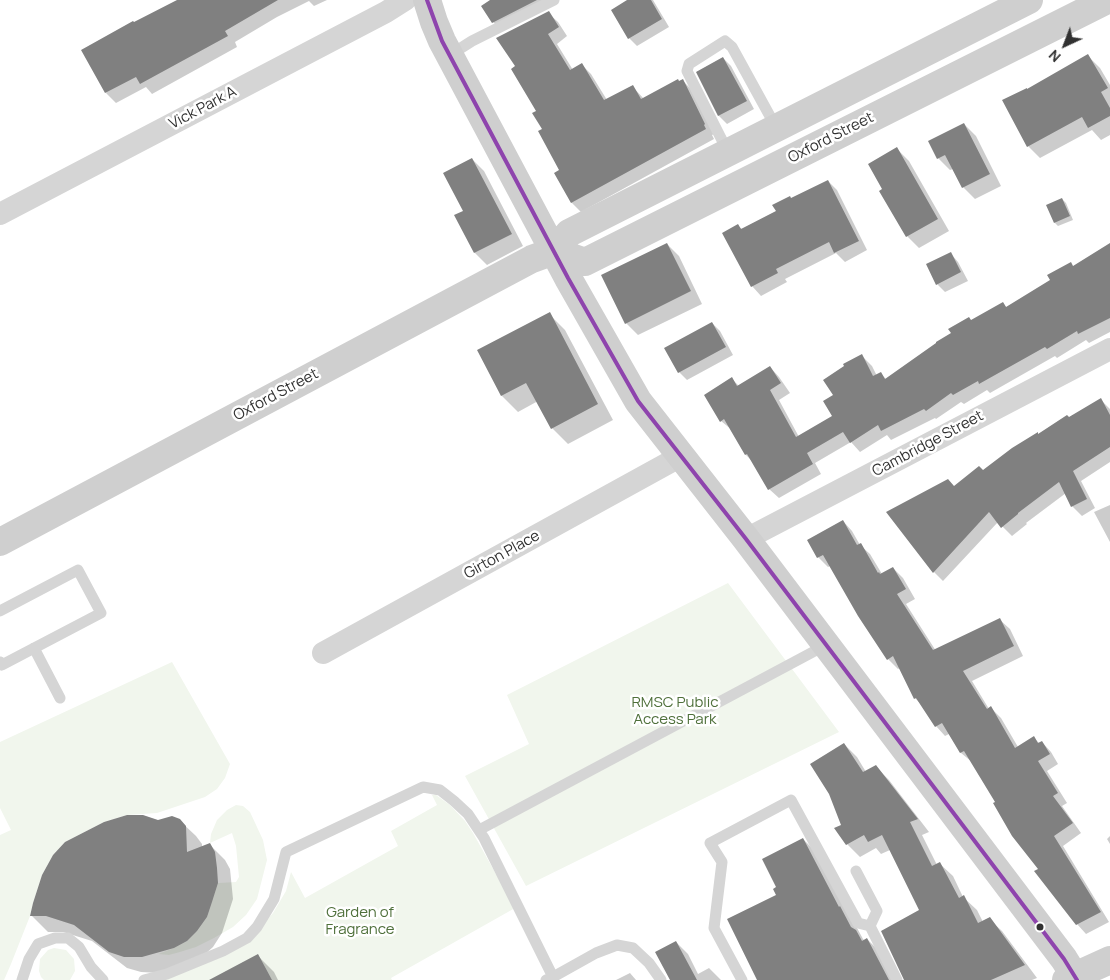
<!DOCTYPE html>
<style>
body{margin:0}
#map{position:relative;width:1110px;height:980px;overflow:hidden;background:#fff;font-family:Manrope,sans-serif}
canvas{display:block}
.north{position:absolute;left:1040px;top:20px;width:50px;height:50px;-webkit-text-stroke:4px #fff;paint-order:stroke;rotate:223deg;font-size:14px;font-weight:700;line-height:20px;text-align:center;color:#313131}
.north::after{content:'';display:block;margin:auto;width:18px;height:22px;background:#313131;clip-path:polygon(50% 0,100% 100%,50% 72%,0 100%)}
</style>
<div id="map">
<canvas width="1110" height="980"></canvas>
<div class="north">N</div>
</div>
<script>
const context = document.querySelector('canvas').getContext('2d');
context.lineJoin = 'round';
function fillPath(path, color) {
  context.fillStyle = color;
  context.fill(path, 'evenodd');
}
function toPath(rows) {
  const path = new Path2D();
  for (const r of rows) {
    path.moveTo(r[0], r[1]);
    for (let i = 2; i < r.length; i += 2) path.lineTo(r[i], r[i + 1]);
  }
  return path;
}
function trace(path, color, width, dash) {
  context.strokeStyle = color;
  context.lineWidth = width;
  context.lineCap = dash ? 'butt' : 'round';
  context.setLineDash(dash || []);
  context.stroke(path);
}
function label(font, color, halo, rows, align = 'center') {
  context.font = font + ' Manrope,sans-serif';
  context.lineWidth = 5;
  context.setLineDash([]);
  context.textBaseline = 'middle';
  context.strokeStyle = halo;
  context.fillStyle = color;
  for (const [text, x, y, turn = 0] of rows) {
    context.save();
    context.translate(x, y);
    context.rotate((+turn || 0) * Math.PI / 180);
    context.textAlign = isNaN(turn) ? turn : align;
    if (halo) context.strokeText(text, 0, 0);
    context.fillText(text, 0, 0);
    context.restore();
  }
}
fillPath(toPath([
 [728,583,839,732,526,886,465,776,529,744,507,695],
 [172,662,230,764,225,778,217,789,205,797,157,813,127,815,104,822,65,842,53,855,42,875,33,903,30,916,11,964,4,980,0,980,0,835,11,830,0,808,0,742],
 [432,795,436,795,450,805,465,821,473,833,515,908,391,978,392,980,157,980,248,941,273,913,286,891,291,872,305,898,398,846,391,831,437,805],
 [236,805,243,806,250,812,263,840,267,860,257,899,246,915,233,927,214,938,196,947,180,952,169,955,158,954,174,948,187,941,197,931,207,917,218,883,236,882,239,877,236,846,232,833,210,843,211,834,217,820,227,810],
 [54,948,66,950,74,959,75,971,70,980,44,980,41,977,39,971,40,959,48,950]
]), '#f1f6ed');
fillPath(toPath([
 [180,0,327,0,314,6,309,1,277,17,235,42,237,47,152,94,146,87,116,103,106,93,135,24],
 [492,0,550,0,501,30,493,22],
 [630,0,653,0,669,27,637,46,629,38],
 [548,13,558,22,567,36,557,44,573,70,582,65,591,74,607,100,632,86,644,99,682,80,692,90,714,134,712,135,714,139,581,212,572,203,556,173,561,171,537,111,517,67],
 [1088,56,1100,68,1110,85,1110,135,1101,140,1092,130,1040,158,1028,146],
 [723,58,731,66,754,109,727,124,719,116,697,72],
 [964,124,976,136,1001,186,975,199,963,187,953,169,950,170,938,158],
 [897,149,909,161,949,231,919,248,907,236,884,190],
 [472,159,484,171,523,246,487,265,475,253,465,211],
 [828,181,837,190,867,250,845,262,836,253,785,279,787,282,761,296,752,286,738,226,742,229,777,211,792,199],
 [1062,199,1066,203,1073,220,1058,226,1055,223],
 [667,244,679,256,702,304,638,335,626,323],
 [1110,245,1110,332,1089,343,1086,340,1057,358,1055,356,990,393,987,390,964,404,961,402,936,419,935,418,891,440,887,435,860,452,851,442,815,463,821,474,779,498,769,489,754,463,746,455,732,430,721,421,732,379,739,386,770,367,779,377,790,393,779,400,799,437,834,416,835,395,862,356,872,366,877,376,881,374,886,379,972,321,1003,303,1007,308],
 [951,254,958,262,968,281,945,292,937,284],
 [549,314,565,330,613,420,568,444,552,428,538,401,518,412,502,396,479,351],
 [712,323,720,331,733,355,687,380,679,372,666,349],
 [1101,400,1110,409,1110,462,1081,481,1095,508,1082,516,1072,506,1066,493,1026,523,1027,524,1012,536,998,522,943,581,934,572,888,512,954,487,983,471,1038,435],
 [1110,505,1110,542,1094,512],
 [843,521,852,531,860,545,870,554,882,574,893,568,903,578,915,599,906,604,936,651,1000,620,1010,629,1023,656,972,681,989,709,991,708,1001,718,1018,747,1034,738,1040,744,1042,742,1051,752,1058,764,1047,771,1067,803,1062,806,1081,833,1063,846,1109,922,1086,934,1077,924,1039,870,972,762,961,753,949,734,945,736,936,726,924,707,915,698,900,668,898,669,888,659,860,616,830,566,828,567,818,557,809,541],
 [844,744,857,757,866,772,876,767,889,780,929,832,922,835,937,865,940,864,953,876,963,897,977,910,983,922,989,919,1002,931,1037,978,1032,980,905,980,921,911,890,850,881,854,876,848,860,857,847,844,842,825],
 [179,820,196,836,202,844,202,847,209,844,225,860,230,869,233,899,222,933,213,947,203,956,159,973,141,972,127,968,92,941,63,932,48,932,32,916,34,903,158,821],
 [1110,836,1110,844,1107,839],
 [803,839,816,852,863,939,865,941,867,939,880,952,894,980,759,980,778,895,778,888],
 [676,942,688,954,698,974,709,968,721,980,671,980],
 [258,956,274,972,278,980,212,980],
 [630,973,636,980,616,980]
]), '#0003');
fillPath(toPath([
 [177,0,278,0,225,31,228,36,140,84,136,77,105,93,81,50,133,21,134,22],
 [490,0,537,0,492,23,481,6],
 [627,0,651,0,662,19,628,39,611,10],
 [549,11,559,27,548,34,570,70,582,63,604,100,633,85,641,99,678,79,679,81,683,79,705,124,704,125,706,129,571,203,554,173,559,170,538,131,542,129,532,113,536,111,511,69,515,66,496,38],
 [1088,54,1108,88,1101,92,1110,108,1110,116,1088,128,1082,117,1027,147,1002,100,1027,88,1027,89],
 [723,57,747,101,718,116,696,72],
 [964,123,990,174,962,188,945,155,937,159,928,141],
 [897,147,938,219,906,237,879,191,882,189,868,164],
 [472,158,512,234,474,253,454,215,463,211,443,173],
 [828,180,859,241,834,253,829,242,776,269,778,273,751,287,722,233,738,224,741,229,776,211,772,205,790,196,791,198],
 [1062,198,1070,216,1054,223,1046,205],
 [667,243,691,291,625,324,601,275],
 [1110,243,1110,318,1078,334,1077,331,1047,349,1045,347,979,384,978,381,953,395,951,393,926,411,924,409,881,431,878,425,850,443,843,432,807,453,813,464,768,490,747,454,745,455,724,419,720,422,704,395,732,377,737,386,770,366,781,383,770,390,796,437,832,416,823,401,833,395,823,380,844,366,843,364,862,354,873,376,881,372,885,379,936,343,936,342,951,333,948,329,969,317,971,320,1003,302,1006,307,1050,280,1047,275,1071,262,1073,266],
 [951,252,961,272,936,285,926,264],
 [550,312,598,404,551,429,526,383,501,396,477,350],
 [712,322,726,347,678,373,664,348],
 [1101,398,1110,415,1110,447,1073,471,1087,499,1071,507,1059,482,1018,513,1018,514,1001,528,989,512,933,573,886,512,948,479,954,486,979,466,983,470,1012,448,1038,432,1038,434,1067,415,1069,417],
 [843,520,857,545,861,543,878,573,879,572,880,574,893,567,906,589,897,594,933,650,1000,618,1014,646,963,671,987,709,991,706,1015,748,1034,736,1038,743,1042,741,1050,754,1038,761,1058,793,1053,796,1073,823,1054,836,1101,912,1076,925,1034,871,1038,869,1012,836,993,803,995,802,964,751,960,753,942,723,935,727,916,698,914,699,893,656,887,660,858,616,823,555,817,558,807,540],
 [844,743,863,772,876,765,918,819,910,822,932,866,940,862,959,898,964,895,978,923,990,917,1025,965,991,980,904,980,881,931,919,910,882,835,868,842,864,835,846,845,834,828,841,825,829,794,810,764],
 [127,815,143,815,158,820,172,816,180,819,186,826,187,852,210,843,215,852,217,868,218,883,212,902,207,917,197,931,187,941,174,948,142,957,124,957,109,952,74,925,46,916,30,916,33,903,42,875,53,855,65,842,104,822],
 [803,838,839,907,840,906,851,927,856,930,862,941,867,938,889,980,757,980,727,919,776,895,773,889,776,887,762,859],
 [676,941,697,980,670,980,655,952],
 [258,954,272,980,209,980]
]), '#808080');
trace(toPath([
 [450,55,472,41,554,0],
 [728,152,687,71,689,64,725,41,732,47,777,129],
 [0,611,78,570,101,613,2,665,0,662],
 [34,648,60,698],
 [479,830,826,645],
 [856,871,877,911,870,926,897,980],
 [553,977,596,953,617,945,633,948,649,963,661,980],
 [22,980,29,959,38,944,55,938,68,938,79,947,91,967,103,980],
 [144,980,167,974,223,951,247,938,257,927,274,899,286,852,423,787,440,790,454,801,468,814,484,838,553,977,546,980],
 [742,980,714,928,722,862,710,843,791,800,858,923,870,926]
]), '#d5d5d5', 11);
trace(toPath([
 [0,214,386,12,405,0],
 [746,539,1110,349],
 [323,653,681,456]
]), '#d5d5d5', 22);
trace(toPath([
 [427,0,434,22,442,41,568,278,638,401,746,539,1064,959,1077,980],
 [554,251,585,262,1107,0],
 [0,542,532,259,554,251,569,233,1029,0],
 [1066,980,1110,960]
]), '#cfcfcf', 28);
trace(toPath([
 [427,0,442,41,568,278,638,401,746,539,1064,959,1077,980]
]), '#8e44ad', 4);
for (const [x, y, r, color] of [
 [1040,927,4.5,"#313131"]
]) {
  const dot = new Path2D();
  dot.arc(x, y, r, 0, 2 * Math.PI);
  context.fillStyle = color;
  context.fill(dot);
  trace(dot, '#fff', 2);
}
label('15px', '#313131', '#fff', [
 ["Vick Park A",203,108,-28],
 ["Oxford Street",831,138,-27],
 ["Oxford Street",276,395,-28],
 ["Cambridge Street",928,444,-28],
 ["Girton Place",502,555,-29]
]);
label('15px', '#4f703b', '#fff', [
 ["RMSC Public",675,703],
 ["Access Park",675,720],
 ["Garden of",360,913],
 ["Fragrance",360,930]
]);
</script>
